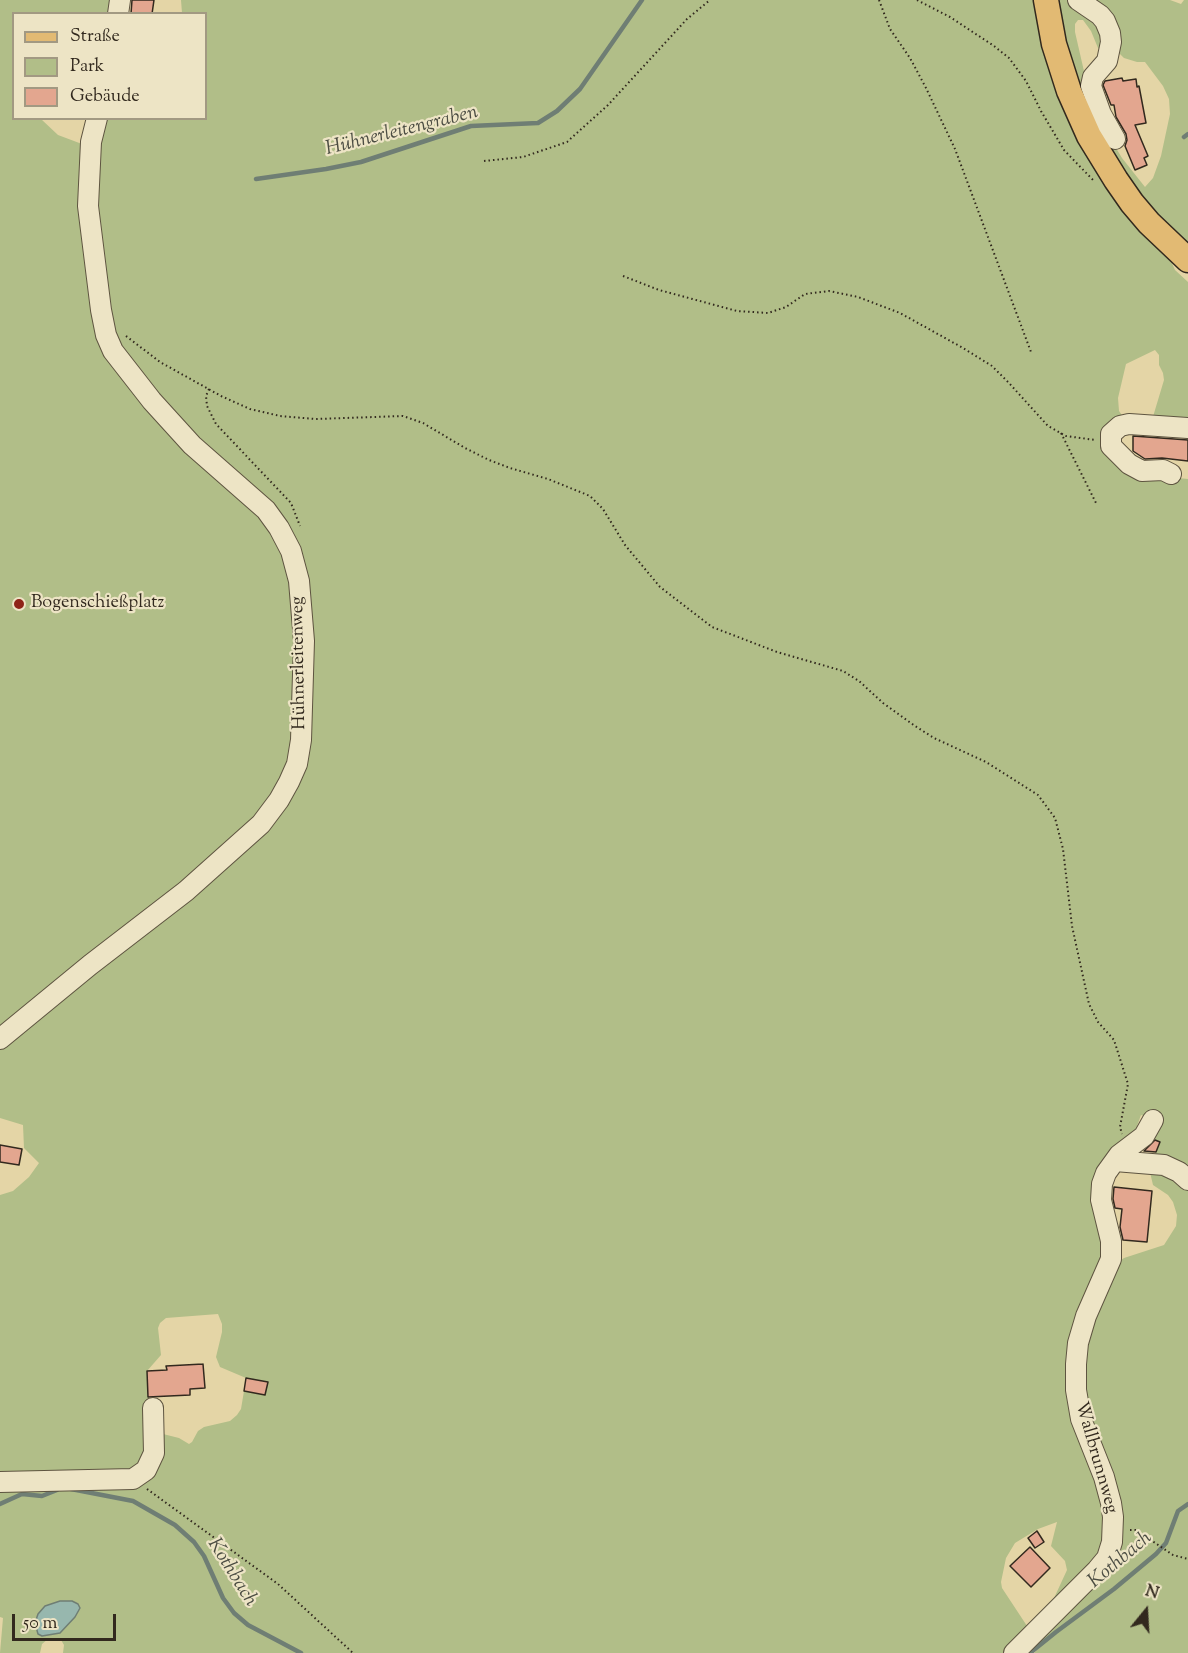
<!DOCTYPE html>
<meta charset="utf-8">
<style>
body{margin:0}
#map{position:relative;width:1188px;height:1653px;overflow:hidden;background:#e4d5a6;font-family:"Sorts Mill Goudy",serif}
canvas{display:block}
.legend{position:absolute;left:12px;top:12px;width:195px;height:108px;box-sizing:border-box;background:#ede4c5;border:2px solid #a29982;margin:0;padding:8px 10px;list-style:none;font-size:18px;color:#32291e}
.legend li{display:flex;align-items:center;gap:12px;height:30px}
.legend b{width:30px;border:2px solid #a29982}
.north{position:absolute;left:1116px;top:1581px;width:60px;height:60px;-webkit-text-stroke:4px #ede4c5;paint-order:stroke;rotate:18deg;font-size:16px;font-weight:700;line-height:24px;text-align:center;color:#32291e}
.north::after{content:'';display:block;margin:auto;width:21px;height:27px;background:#32291e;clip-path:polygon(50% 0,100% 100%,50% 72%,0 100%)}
.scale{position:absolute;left:12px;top:1614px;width:104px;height:27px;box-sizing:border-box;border:3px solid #32291e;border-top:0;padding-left:8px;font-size:18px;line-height:21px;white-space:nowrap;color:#32291e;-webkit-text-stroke:4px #ede4c5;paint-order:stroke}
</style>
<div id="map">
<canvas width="1188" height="1653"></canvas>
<ul class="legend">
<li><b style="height:8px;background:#e2ba73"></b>Straße</li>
<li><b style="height:16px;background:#b1be88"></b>Park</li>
<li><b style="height:16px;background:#e3a68f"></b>Gebäude</li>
</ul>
<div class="north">N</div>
<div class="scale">50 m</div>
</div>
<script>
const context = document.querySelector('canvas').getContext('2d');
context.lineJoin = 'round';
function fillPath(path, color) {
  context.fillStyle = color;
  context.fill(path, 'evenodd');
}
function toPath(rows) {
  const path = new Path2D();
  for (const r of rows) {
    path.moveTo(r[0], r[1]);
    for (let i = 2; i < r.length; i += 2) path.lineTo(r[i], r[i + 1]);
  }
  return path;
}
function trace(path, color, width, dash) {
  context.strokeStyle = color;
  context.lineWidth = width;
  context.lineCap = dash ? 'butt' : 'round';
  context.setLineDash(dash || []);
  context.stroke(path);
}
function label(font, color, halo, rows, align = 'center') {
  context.font = font + ' "Sorts Mill Goudy",serif';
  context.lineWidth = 4.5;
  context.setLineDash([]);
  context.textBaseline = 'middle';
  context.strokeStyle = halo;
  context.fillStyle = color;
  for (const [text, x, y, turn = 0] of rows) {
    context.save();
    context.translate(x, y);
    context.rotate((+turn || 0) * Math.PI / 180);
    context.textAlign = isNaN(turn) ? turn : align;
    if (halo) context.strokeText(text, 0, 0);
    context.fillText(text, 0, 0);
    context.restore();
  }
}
fillPath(toPath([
 [0,0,117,0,114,13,14,14,14,118,41,119,58,135,82,144,84,208,98,322,104,352,116,371,122,352,104,300,95,215,97,136,102,119,206,118,206,14,182,13,181,0,1039,0,1055,78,1073,125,1107,183,1166,250,1175,270,1188,282,1188,423,1152,420,1164,380,1163,373,1159,365,1159,355,1155,350,1126,364,1118,398,1119,411,1124,418,1130,420,1105,427,1101,434,1102,443,1134,475,1147,479,1168,477,1188,479,1188,1176,1174,1165,1152,1161,1160,1143,1154,1140,1160,1122,1141,1115,1133,1137,1108,1156,1097,1183,1098,1209,1104,1236,1106,1255,1082,1313,1073,1352,1072,1376,1073,1401,1107,1502,1108,1541,1099,1561,1049,1609,1067,1570,1065,1561,1051,1546,1057,1522,1038,1529,1015,1543,1006,1558,1001,1582,1002,1588,1029,1629,1007,1653,63,1653,64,1645,61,1640,55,1638,48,1639,42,1644,40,1653,0,1653,3,1618,0,1617,0,1492,5,1489,6,1485,129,1484,144,1476,154,1466,159,1453,159,1433,179,1438,189,1444,192,1442,198,1431,204,1427,230,1421,237,1415,241,1409,244,1391,265,1395,268,1382,246,1378,220,1367,216,1357,222,1332,222,1324,218,1314,166,1318,160,1323,158,1328,161,1355,147,1371,152,1444,151,1454,143,1468,128,1476,112,1478,0,1478,0,1195,13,1191,29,1177,39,1163,24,1148,23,1125,0,1118,0,1046,28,1021,186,901,177,890,78,968,0,1036],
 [1059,0,1069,0,1093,12,1102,23,1107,34,1105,50,1102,51,1098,48,1091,31,1083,20,1078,20,1075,24,1075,32,1089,93,1102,125,1122,158,1145,187,1153,178,1161,156,1170,114,1169,99,1163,86,1145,62,1137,62,1124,58,1118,52,1115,47,1110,23,1103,13,1085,0,1170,0,1181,4,1184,0,1188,0,1188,250,1160,224,1128,185,1093,127,1078,98,1057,24,1055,11,1056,3],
 [1149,1168,1188,1187,1188,1653,1034,1653,1039,1648,1038,1644,1045,1632,1111,1557,1084,1403,1084,1339,1117,1263,1124,1258,1164,1245,1176,1226,1177,1215,1173,1202,1168,1195,1153,1185]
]), '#b1be88');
const water = toPath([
 [60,1601,72,1601,78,1604,80,1608,75,1617,60,1633,42,1636,38,1634,35,1623,38,1614,45,1606,60,1601]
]);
fillPath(water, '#97b7ae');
trace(water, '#6f7e74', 1.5);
trace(toPath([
 [1184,137,1188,134],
 [256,179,326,169,361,162,471,126,538,123,557,111,580,89,642,0],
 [71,1489,133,1501,175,1525,194,1542,204,1556,223,1598,234,1613,248,1625,301,1653],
 [0,1504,22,1494,42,1496,57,1490],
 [1030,1653,1056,1632,1114,1589,1156,1554,1166,1543,1178,1511,1188,1504]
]), '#6f7e74', 4.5);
const building = toPath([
 [132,0,154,0,152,14,131,14,132,0],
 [1122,78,1123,81,1136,79,1137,87,1139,86,1146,123,1135,125,1148,156,1144,158,1147,165,1135,170,1125,146,1127,140,1126,134,1116,117,1114,105,1111,105,1103,85,1105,81,1122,78],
 [1133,436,1188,440,1188,461,1162,458,1145,459,1133,451,1133,436],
 [1155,1140,1160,1142,1156,1152,1144,1151,1155,1140],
 [0,1145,22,1149,19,1165,0,1162,0,1145],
 [1114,1187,1152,1191,1147,1242,1123,1240,1120,1227,1122,1209,1115,1208,1113,1199,1114,1187],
 [203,1364,205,1388,190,1389,190,1395,148,1397,147,1371,167,1370,166,1366,203,1364],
 [246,1378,268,1382,265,1395,244,1391,246,1378],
 [1037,1531,1044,1542,1035,1548,1028,1538,1037,1531],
 [1030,1547,1050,1568,1031,1587,1010,1566,1030,1547]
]);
fillPath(building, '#e3a68f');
trace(building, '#32291e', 1.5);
const minor = toPath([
 [1078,0,1100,15,1105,21,1110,33,1111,42,1107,61,1093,77,1091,86,1101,114,1115,139],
 [118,14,120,0],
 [1171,474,1163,470,1142,471,1129,464,1111,446,1111,434,1120,426,1129,424,1188,428],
 [0,1039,90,965,186,891,261,824,279,800,289,782,297,764,301,740,304,641,299,581,291,551,279,528,266,510,192,445,152,401,113,351,106,335,101,310,88,206,91,142,97,118],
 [1115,1161,1164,1165,1179,1172,1188,1180],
 [0,1482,133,1479,146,1470,154,1453,153,1408],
 [1014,1653,1097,1570,1107,1558,1112,1542,1113,1517,1111,1503,1104,1477,1081,1419,1076,1390,1076,1364,1078,1343,1086,1316,1111,1259,1111,1241,1101,1200,1102,1184,1106,1173,1119,1155,1144,1136,1153,1120]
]);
const major = toPath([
 [1046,0,1054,44,1069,91,1089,136,1116,180,1132,203,1149,223,1188,260]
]);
trace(minor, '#5e5440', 22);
trace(major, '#32291e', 27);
trace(toPath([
 [879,0,890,29,910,58,926,88,955,149,1031,352],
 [917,0,950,17,994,46,1009,58,1026,81,1041,111,1064,150,1093,180],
 [484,161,523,157,567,142,608,105,687,19,710,0],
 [623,276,659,290,737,311,768,313,786,307,805,294,829,291,858,297,900,313,963,348,992,366,1009,383,1048,426,1066,436,1095,440],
 [126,336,160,362,221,396,250,409,280,416,316,419,403,416,423,423,465,448,489,460,510,468,548,479,590,496,603,509,625,545,660,587,712,627,777,652,843,671,859,681,883,703,915,726,934,738,986,762,1038,795,1055,818,1063,849,1072,926,1089,1004,1098,1022,1114,1040,1128,1084,1120,1127,1122,1134],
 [209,389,206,396,207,406,216,424,291,503,300,526],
 [1061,433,1096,503],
 [147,1489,278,1584,353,1653],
 [1130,1530,1136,1530,1173,1555,1188,1559]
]), '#32291e', 2, [1.5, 3]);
trace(minor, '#ede4c5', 20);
trace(major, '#e2ba73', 24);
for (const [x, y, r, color] of [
 [19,604,6,"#8f2418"]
]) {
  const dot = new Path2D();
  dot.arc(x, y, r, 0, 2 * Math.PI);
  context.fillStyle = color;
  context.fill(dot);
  trace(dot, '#ede4c5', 2);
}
label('18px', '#32291e', '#ede4c5', [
 ["Bogenschießplatz",31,604]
], 'left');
label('18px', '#32291e', '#ede4c5', [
 ["Hühnerleitenweg",300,663,-91],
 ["Wallbrunnweg",1095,1458,74]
]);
label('italic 20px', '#4b4c42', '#ede4c5', [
 ["Hühnerleitengraben",402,132,-14],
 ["Kothbach",1121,1561,-40],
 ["Kothbach",231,1573,58]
]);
</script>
